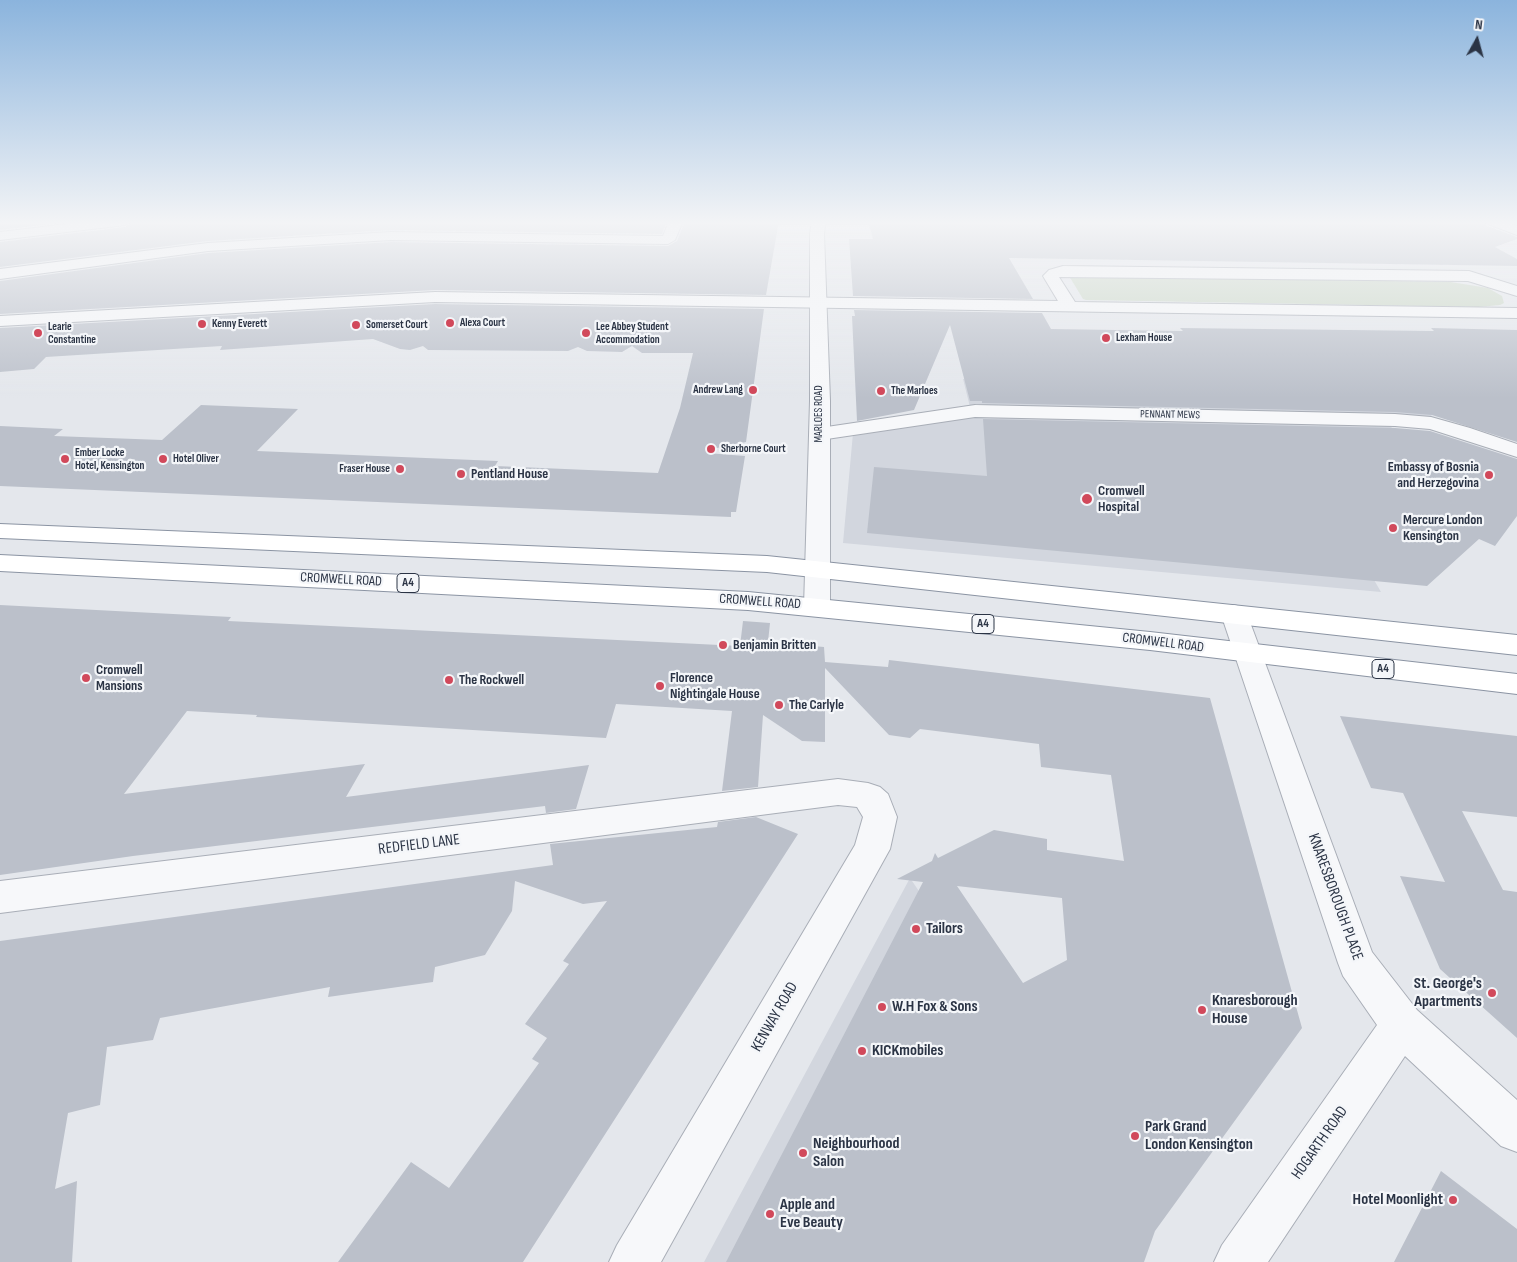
<!DOCTYPE html>
<style>
body{margin:0}
#map{position:relative;width:1517px;height:1262px;overflow:hidden;background:#e4e7ec;font-family:"Sofia Sans Condensed",sans-serif}
canvas{display:block}
.north{position:absolute;left:1452px;top:15px;width:50px;height:50px;-webkit-text-stroke:4px #f4f6f9;paint-order:stroke;rotate:7deg;font-size:14px;font-weight:700;line-height:20px;text-align:center;color:#2b3445}
.north::after{content:'';display:block;margin:auto;width:18px;height:22px;background:#2b3445;clip-path:polygon(50% 0,100% 100%,50% 72%,0 100%)}
</style>
<div id="map">
<canvas width="1517" height="1262"></canvas>
<div class="north">N</div>
</div>
<script>
const context = document.querySelector('canvas').getContext('2d');
context.lineJoin = 'round';
function fillPath(path, color) {
  context.fillStyle = color;
  context.fill(path, 'evenodd');
}
function toPath(rows) {
  const path = new Path2D();
  for (const r of rows) {
    path.moveTo(r[0], r[1]);
    for (let i = 2; i < r.length; i += 2) path.lineTo(r[i], r[i + 1]);
  }
  return path;
}
function trace(path, color, width, dash) {
  context.strokeStyle = color;
  context.lineWidth = width;
  context.lineCap = dash ? 'butt' : 'round';
  context.setLineDash(dash || []);
  context.stroke(path);
}
function label(font, color, halo, rows, align = 'center') {
  context.font = font + ' "Sofia Sans Condensed",sans-serif';
  context.lineWidth = 4.5;
  context.setLineDash([]);
  context.textBaseline = 'middle';
  context.strokeStyle = halo;
  context.fillStyle = color;
  for (const [text, x, y, turn = 0] of rows) {
    context.save();
    context.translate(x, y);
    context.rotate((+turn || 0) * Math.PI / 180);
    context.textAlign = isNaN(turn) ? turn : align;
    if (halo) context.strokeText(text, 0, 0);
    context.fillText(text, 0, 0);
    context.restore();
  }
}
fillPath(toPath([
 [963,379,1403,389,1432,416,1380,415,1406,443,1301,454,1381,592,843,543,853,433,972,415],
 [910,878,963,956,831,1262,704,1262]
]), '#d2d6de');
fillPath(toPath([
 [1069,276,1451,282,1488,288,1502,296,1504,303,1500,305,1479,307,1086,300,1083,299]
]), '#c9d6c5');
fillPath(toPath([
 [0,221,78,221,0,230],
 [134,221,667,221,662,234,391,230,208,241,0,267,0,242,125,227],
 [685,221,779,221,766,295,435,290,0,314,0,281,208,253,391,242,668,246,677,241],
 [868,221,1484,221,1487,226,1517,237,1517,239,1495,247,1517,259,1517,266,1009,258,1033,299,853,296,849,239,873,239],
 [435,304,764,309,746,442,707,450,707,453,745,456,736,512,731,512,731,517,0,486,0,426,63,429,54,436,162,440,201,405,298,409,257,451,498,461,495,466,658,473,680,408,693,353,642,353,632,346,622,352,587,351,578,347,568,351,428,350,423,346,410,350,400,349,373,339,220,350,222,346,46,357,34,369,0,372,0,328],
 [854,310,1042,313,1051,329,1183,331,1180,328,1434,331,1431,328,1517,330,1517,442,1432,415,1395,412,982,403,982,401,970,401,950,325,914,410,857,421,852,316,855,316],
 [983,419,1395,428,1430,431,1517,459,1517,516,1495,546,1479,539,1427,586,867,533,874,467,987,476],
 [0,605,231,617,228,621,740,646,743,621,770,623,768,642,824,647,825,662,888,667,889,660,1210,698,1302,1028,1155,1231,1144,1262,726,1262,923,882,897,879,932,861,935,853,938,858,994,830,1047,839,1047,850,1124,861,1111,775,1041,767,1039,744,920,729,910,738,889,735,825,668,825,742,802,741,763,715,758,787,722,791,732,711,616,704,606,738,256,717,257,715,187,711,124,794,365,764,346,797,589,765,576,809,546,813,545,806,133,856,0,875],
 [957,886,1062,898,1067,960,1023,983],
 [1340,716,1517,736,1517,817,1462,811,1503,890,1517,892,1517,1038,1440,969,1400,876,1445,882,1403,793,1371,788],
 [756,817,798,834,523,1262,338,1262,411,1162,449,1188,539,1063,532,1059,547,1038,525,1024,569,964,563,961,607,901,583,904,515,881,512,911,485,955,435,967,433,982,328,997,330,987,160,1018,153,1040,107,1047,100,1105,68,1113,55,1189,77,1181,72,1262,0,1262,0,941,553,865,550,844,717,827,718,822],
 [1441,1171,1517,1229,1517,1262,1394,1262]
]), '#bbc0ca');
const minor = toPath([
 [93,221,132,221,125,225,0,240,0,232,93,221],
 [669,221,683,221,675,240,668,244,391,240,208,251,0,279,0,269,208,243,391,232,663,236,669,221],
 [1486,221,1504,221,1517,226,1517,235,1488,224,1486,221],
 [1063,266,1469,271,1517,286,1517,296,1468,281,1059,277,1075,302,1517,308,1517,318,435,302,0,326,0,316,435,292,1058,301,1043,276,1049,270,1063,266],
 [975,405,1395,414,1431,417,1470,428,1517,444,1517,457,1430,429,1395,426,975,417,820,440,813,438,810,434,813,430,820,428,975,405],
 [1234,605,1244,608,1247,614,1372,952,1417,1010,1517,1100,1517,1152,1501,1146,1405,1056,1268,1262,1214,1262,1222,1245,1377,1025,1343,976,1338,963,1221,614,1224,608,1234,605],
 [838,779,868,783,880,787,888,794,897,817,890,849,661,1262,609,1262,617,1245,855,845,863,817,857,807,838,805,0,913,0,881,838,779]
]);
const tertiary = toPath([
 [812,221,826,221,824,233,830,401,830,607,826,613,817,616,808,613,804,607,810,401,810,233,812,221]
]);
const trunk = toPath([
 [0,524,767,556,1517,635,1517,655,767,572,0,538,0,524],
 [0,555,748,592,1150,632,1517,674,1517,694,1150,650,748,610,0,571,0,555]
]);
trace(minor, '#a9aeb7', 2);
trace(tertiary, '#a9aeb7', 2);
trace(trunk, '#8b94a3', 2);
fillPath(minor, '#f7f8fa');
fillPath(tertiary, '#f7f8fa');
fillPath(trunk, '#fff');
const sky = context.createLinearGradient(0, 0, 0, 398);
sky.addColorStop(0, '#8bb4dd');
sky.addColorStop(0.56, '#f3f4f6');
sky.addColorStop(1, '#f3f4f600');
context.fillStyle = sky;
context.fillRect(0, 0, 1517, 398);
for (const [x, y, r, color] of [
 [450,323,5,"#d1495b"],
 [202,324,5,"#d1495b"],
 [356,325,5,"#d1495b"],
 [38,333,5,"#d1495b"],
 [586,333,5,"#d1495b"],
 [1106,338,5,"#d1495b"],
 [753,390,5,"#d1495b"],
 [881,391,5,"#d1495b"],
 [711,449,5,"#d1495b"],
 [65,459,5,"#d1495b"],
 [163,459,5,"#d1495b"],
 [400,469,5,"#d1495b"],
 [461,474,5,"#d1495b"],
 [1489,475,5,"#d1495b"],
 [1087,499,6,"#d1495b"],
 [1393,528,5,"#d1495b"],
 [723,645,5,"#d1495b"],
 [86,678,5,"#d1495b"],
 [449,680,5,"#d1495b"],
 [660,686,5,"#d1495b"],
 [779,705,5,"#d1495b"],
 [916,929,5,"#d1495b"],
 [1492,993,5,"#d1495b"],
 [882,1007,5,"#d1495b"],
 [1202,1010,5,"#d1495b"],
 [862,1051,5,"#d1495b"],
 [1135,1136,5,"#d1495b"],
 [803,1153,5,"#d1495b"],
 [1453,1200,5,"#d1495b"],
 [770,1214,5,"#d1495b"]
]) {
  const dot = new Path2D();
  dot.arc(x, y, r, 0, 2 * Math.PI);
  context.fillStyle = color;
  context.fill(dot);
  trace(dot, '#f4f6f9', 2);
}
label('bold 11px', '#2b3445', '#f4f6f9', [
 ["Alexa Court",460,323],
 ["Kenny Everett",212,324],
 ["Somerset Court",366,325],
 ["Learie",48,327],
 ["Constantine",48,340],
 ["Lee Abbey Student",596,327],
 ["Accommodation",596,340],
 ["Lexham House",1116,338],
 ["Andrew Lang",743,390,"right"],
 ["The Marloes",891,391],
 ["Sherborne Court",721,449],
 ["Ember Locke",75,453],
 ["Hotel, Kensington",75,466],
 ["Hotel Oliver",173,459],
 ["Fraser House",390,469,"right"]
], 'left');
label('11px', '#2b3445', '#f4f6f9', [
 ["MARLOES ROAD",819,414,-90],
 ["PENNANT MEWS",1170,415,1]
]);
for (const [x, y, w] of [
 [408,583,22],
 [983,624,22],
 [1383,669,22]
]) {
  const box = new Path2D();
  box.roundRect(x - w / 2, y - 9.5, w, 19, 4);
  context.fillStyle = '#f4f6f9';
  context.fill(box);
  trace(box, '#2b3445', 1);
}
label('bold 12px', '#2b3445', null, [
 ["A4",408,583],
 ["A4",983,624],
 ["A4",1383,669]
]);
label('bold 14px', '#2b3445', '#f4f6f9', [
 ["Embassy of Bosnia",1479,467,"right"],
 ["and Herzegovina",1479,483,"right"],
 ["Pentland House",471,474],
 ["Cromwell",1098,491],
 ["Hospital",1098,507],
 ["Mercure London",1403,520],
 ["Kensington",1403,536],
 ["Benjamin Britten",733,645],
 ["Cromwell",96,670],
 ["Mansions",96,686],
 ["Florence",670,678],
 ["Nightingale House",670,694],
 ["The Rockwell",459,680],
 ["The Carlyle",789,705]
], 'left');
label('14px', '#2b3445', '#f4f6f9', [
 ["CROMWELL ROAD",341,580,3],
 ["CROMWELL ROAD",760,602,4],
 ["CROMWELL ROAD",1163,643,7]
]);
label('16px', '#2b3445', '#f4f6f9', [
 ["REDFIELD LANE",419,845,-7],
 ["KNARESBOROUGH PLACE",1335,897,70],
 ["KENWAY ROAD",775,1017,-60],
 ["HOGARTH ROAD",1320,1143,-55]
]);
label('bold 16px', '#2b3445', '#f4f6f9', [
 ["Tailors",926,929],
 ["St. George's",1482,984,"right"],
 ["Apartments",1482,1002,"right"],
 ["Knaresborough",1212,1001],
 ["House",1212,1019],
 ["W.H Fox & Sons",892,1007],
 ["KICKmobiles",872,1051],
 ["Park Grand",1145,1127],
 ["London Kensington",1145,1145],
 ["Neighbourhood",813,1144],
 ["Salon",813,1162],
 ["Hotel Moonlight",1443,1200,"right"],
 ["Apple and",780,1205],
 ["Eve Beauty",780,1223]
], 'left');
</script>
